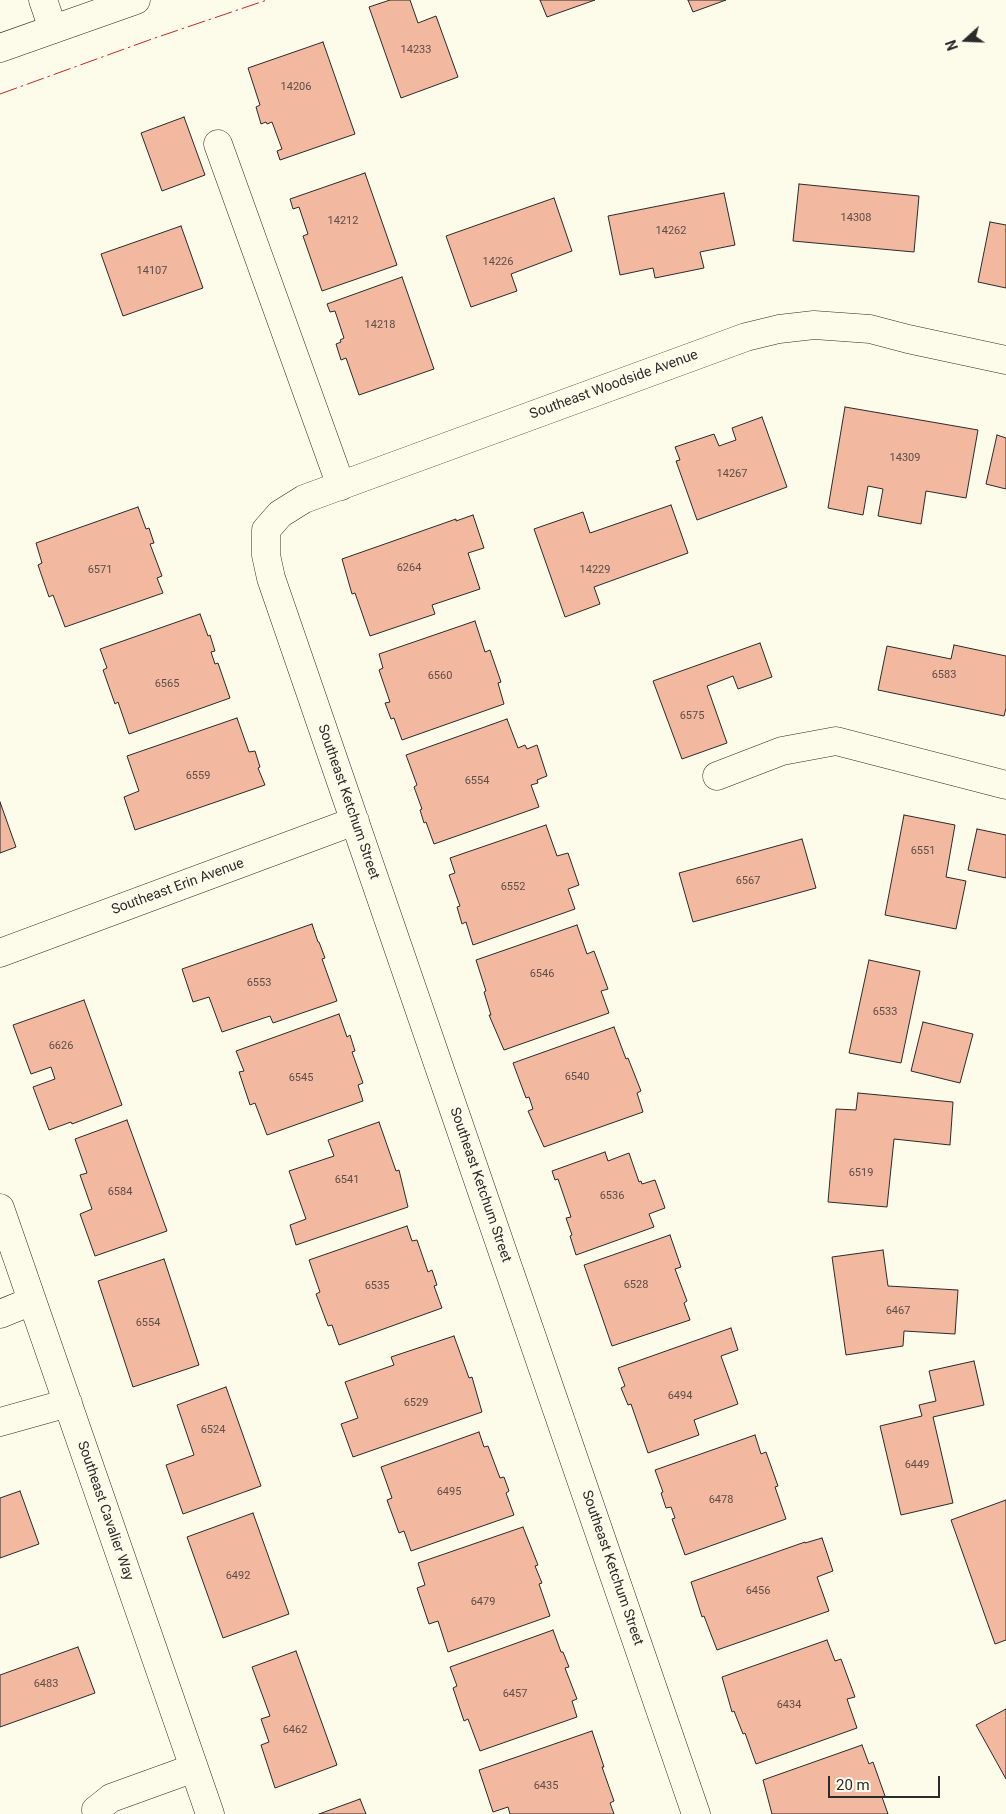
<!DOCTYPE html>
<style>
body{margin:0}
#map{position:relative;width:1006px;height:1814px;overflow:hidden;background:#fdfbea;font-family:Roboto,sans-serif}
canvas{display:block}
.north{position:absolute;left:941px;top:15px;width:50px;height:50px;-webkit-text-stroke:4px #fdfbea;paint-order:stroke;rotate:250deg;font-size:14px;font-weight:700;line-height:20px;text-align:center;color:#2b2b2b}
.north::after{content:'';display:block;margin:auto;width:18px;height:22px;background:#2b2b2b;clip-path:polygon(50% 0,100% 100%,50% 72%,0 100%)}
.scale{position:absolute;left:828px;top:1776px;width:112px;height:22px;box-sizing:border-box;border:2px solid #2b2b2b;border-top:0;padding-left:6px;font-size:15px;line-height:18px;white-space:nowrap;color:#2b2b2b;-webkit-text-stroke:4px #fdfbea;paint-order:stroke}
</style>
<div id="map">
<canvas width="1006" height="1814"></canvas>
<div class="north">N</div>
<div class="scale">20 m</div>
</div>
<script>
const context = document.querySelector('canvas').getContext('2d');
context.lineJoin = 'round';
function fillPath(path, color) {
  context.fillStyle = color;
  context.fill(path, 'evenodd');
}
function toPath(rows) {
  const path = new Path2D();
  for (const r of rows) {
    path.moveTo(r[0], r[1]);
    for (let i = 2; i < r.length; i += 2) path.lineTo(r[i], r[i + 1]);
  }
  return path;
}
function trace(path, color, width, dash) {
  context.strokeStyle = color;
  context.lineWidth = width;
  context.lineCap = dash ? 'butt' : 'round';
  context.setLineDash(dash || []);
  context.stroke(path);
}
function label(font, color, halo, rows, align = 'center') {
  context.font = font + ' Roboto,sans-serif';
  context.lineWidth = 4;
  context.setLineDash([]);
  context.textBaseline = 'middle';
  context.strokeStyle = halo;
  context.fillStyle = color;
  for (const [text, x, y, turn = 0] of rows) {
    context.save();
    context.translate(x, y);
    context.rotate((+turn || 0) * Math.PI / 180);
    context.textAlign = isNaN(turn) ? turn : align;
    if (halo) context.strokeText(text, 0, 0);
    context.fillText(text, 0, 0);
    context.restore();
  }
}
const building = toPath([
 [390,0,410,0,418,23,436,16,458,77,401,98,369,7,390,0],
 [540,0,595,0,547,17,540,0],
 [688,0,726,0,693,12,688,0],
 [323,42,355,134,280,160,277,151,282,149,272,122,267,124,266,122,261,124,256,107,260,105,248,68,323,42],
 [184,117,205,175,162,191,141,133,184,117],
 [365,173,397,265,322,291,303,236,308,234,299,207,293,209,290,199,365,173],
 [799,184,919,196,914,252,793,241,799,184],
 [724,193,735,245,700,252,704,268,655,278,653,268,620,275,608,216,724,193],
 [554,198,572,251,511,274,517,291,471,307,446,236,554,198],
 [990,222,1006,225,1006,288,978,282,990,222],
 [181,226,203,288,123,316,101,254,181,226],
 [402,277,434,369,359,395,346,358,341,360,336,344,341,342,340,340,344,338,335,311,330,312,327,304,402,277],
 [845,407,978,430,966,498,926,491,921,524,878,516,883,489,868,486,863,515,828,508,845,407],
 [762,417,787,487,697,520,676,461,680,460,675,447,714,434,719,446,736,440,732,428,762,417],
 [997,435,1006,438,1006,489,986,484,997,435],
 [671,505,688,553,594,587,600,604,565,617,534,529,583,512,590,533,671,505],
 [138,507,146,529,149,528,154,543,150,544,162,576,157,578,163,593,65,627,53,595,49,597,38,565,42,563,36,543,138,507],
 [473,515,484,548,468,553,480,589,432,605,435,614,370,636,355,593,352,594,342,559,456,519,456,521,473,515],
 [200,614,208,636,210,635,215,651,211,652,215,664,218,663,230,698,129,734,118,702,115,704,103,670,107,668,100,649,200,614],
 [475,621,485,652,490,650,501,682,498,683,504,704,402,740,394,718,391,719,385,703,390,702,379,670,383,668,379,654,475,621],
 [760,643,772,677,738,689,733,676,707,686,727,743,682,759,653,681,760,643],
 [954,645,1006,656,1006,708,1004,716,878,690,887,646,951,659,954,645],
 [237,718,249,752,255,751,260,767,258,768,265,785,135,830,124,797,139,791,127,756,237,718],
 [507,719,518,748,525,745,527,749,537,745,547,776,537,780,538,783,531,785,539,807,434,844,426,822,424,823,420,810,422,809,414,787,417,785,406,755,507,719],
 [0,802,16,847,0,853,0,802],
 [904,815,955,825,946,877,966,881,956,929,885,915,904,815],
 [546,825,557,856,568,853,579,885,568,889,575,909,473,945,466,922,462,924,457,907,460,906,449,875,455,873,450,858,546,825],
 [977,829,1006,835,1006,878,968,870,977,829],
 [802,839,816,888,693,922,679,873,802,839],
 [312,924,318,942,319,942,325,958,322,959,337,1001,273,1023,270,1016,222,1032,209,997,193,1002,182,969,312,924],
 [577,925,587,954,594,951,608,989,601,991,609,1013,504,1050,489,1015,491,1015,484,992,486,991,476,960,577,925],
 [869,960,920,971,901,1063,849,1053,869,960],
 [84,1000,122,1105,72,1124,71,1122,49,1130,33,1087,55,1079,51,1067,31,1074,13,1025,84,1000],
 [339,1014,347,1037,350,1035,355,1051,352,1052,363,1083,358,1085,363,1101,267,1135,255,1103,250,1105,239,1072,244,1071,236,1051,339,1014],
 [923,1022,973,1034,960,1083,911,1071,923,1022],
 [614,1027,626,1059,628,1058,641,1091,637,1093,643,1112,544,1147,528,1111,533,1109,529,1097,526,1098,513,1063,614,1027],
 [858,1093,953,1102,950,1145,894,1139,887,1207,828,1202,836,1109,856,1110,858,1093],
 [127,1120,167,1231,95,1256,80,1214,92,1209,80,1175,87,1173,75,1139,127,1120],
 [379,1122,396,1171,399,1170,408,1207,296,1245,290,1225,306,1219,289,1171,334,1156,328,1140,379,1122],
 [605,1152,608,1161,629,1153,639,1182,641,1181,642,1184,655,1180,665,1208,649,1214,654,1227,576,1255,570,1236,572,1235,566,1218,571,1217,558,1179,555,1180,552,1171,605,1152],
 [407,1226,412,1241,417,1240,428,1272,432,1270,437,1285,434,1286,442,1308,339,1345,332,1325,328,1326,316,1294,320,1292,309,1260,407,1226],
 [670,1235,681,1267,675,1269,687,1301,684,1303,690,1320,612,1346,584,1265,670,1235],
 [883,1250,888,1286,958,1290,955,1334,904,1331,903,1346,846,1355,832,1257,883,1250],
 [164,1259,199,1365,133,1387,98,1281,164,1259],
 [731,1328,738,1350,721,1356,738,1404,694,1420,699,1435,648,1453,631,1404,628,1405,621,1388,625,1386,618,1368,731,1328],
 [454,1336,469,1378,472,1377,482,1412,353,1457,341,1424,358,1418,345,1382,394,1365,391,1357,454,1336],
 [974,1361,984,1405,933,1417,953,1503,901,1515,880,1426,922,1416,919,1405,936,1401,929,1371,974,1361],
 [226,1387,261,1486,183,1514,166,1465,194,1455,177,1405,226,1387],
 [479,1432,484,1447,488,1446,500,1478,504,1477,509,1491,506,1493,514,1515,411,1551,404,1531,399,1533,387,1500,392,1498,381,1467,479,1432],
 [755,1435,761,1454,766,1452,778,1486,775,1487,786,1519,685,1555,672,1519,675,1518,671,1507,666,1508,661,1493,663,1492,655,1470,755,1435],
 [20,1491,39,1544,0,1558,0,1498,20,1491],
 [1006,1500,1006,1640,995,1644,951,1520,1006,1500],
 [253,1513,289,1614,223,1638,187,1537,253,1513],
 [523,1527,538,1565,535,1566,542,1583,539,1584,550,1616,448,1652,438,1621,429,1624,417,1588,425,1585,418,1563,523,1527],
 [822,1538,833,1571,817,1577,829,1611,717,1650,704,1616,702,1617,691,1582,805,1542,805,1543,822,1538],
 [553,1630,561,1652,563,1652,569,1667,565,1668,577,1699,572,1701,577,1717,480,1751,468,1719,464,1721,453,1688,457,1686,450,1667,553,1630],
 [827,1640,835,1661,841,1659,855,1697,847,1699,857,1728,756,1764,745,1733,743,1734,734,1711,732,1712,722,1677,827,1640],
 [78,1647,95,1693,0,1727,0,1675,78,1647],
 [296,1651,337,1765,275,1788,261,1745,269,1742,261,1719,270,1716,252,1667,296,1651],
 [1006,1709,1006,1779,976,1725,1006,1709],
 [592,1731,604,1767,602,1767,614,1801,610,1803,614,1814,510,1814,508,1807,493,1812,479,1770,592,1731],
 [862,1745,869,1764,873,1762,885,1796,882,1797,888,1814,772,1814,763,1780,862,1745],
 [360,1799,366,1814,319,1814,360,1799]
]);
fillPath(building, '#f2b8a0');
trace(building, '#2b2b2b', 1);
const minor = toPath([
 [43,0,53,29],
 [218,144,341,486],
 [717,776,782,751,836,741,1006,785],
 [0,953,355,821],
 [0,1208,210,1814],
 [0,1314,32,1301],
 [0,1422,68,1403],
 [97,1814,96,1810,111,1798,194,1768],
 [696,1814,271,578,266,555,266,530,280,514,304,499,746,337,779,329,814,325,870,329,908,339,1006,360]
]);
const major = toPath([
 [0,48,136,0]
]);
trace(minor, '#2b2b2b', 29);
trace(major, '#2b2b2b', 29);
trace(minor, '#fdfbea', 28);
trace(major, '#fdfbea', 28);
trace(toPath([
 [0,94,152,39,267,0]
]), '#c62828', 1, [18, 4, 2.5, 4]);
label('11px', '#5d4e48', null, [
 ["14233",416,50],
 ["14206",296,87],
 ["14308",856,218],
 ["14212",343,221],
 ["14262",671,231],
 ["14226",498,262],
 ["14107",152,271],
 ["14218",380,325],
 ["14309",905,458],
 ["14267",732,474],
 ["6264",409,568],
 ["6571",100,570],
 ["14229",595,570],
 ["6583",944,675],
 ["6560",440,676],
 ["6565",167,684],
 ["6575",692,716],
 ["6559",198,776],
 ["6554",477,781],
 ["6551",923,851],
 ["6567",748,881],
 ["6552",513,887],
 ["6546",542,974],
 ["6553",259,983],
 ["6533",885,1012],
 ["6626",61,1046],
 ["6540",577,1077],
 ["6545",301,1078],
 ["6519",861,1173],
 ["6541",347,1180],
 ["6584",120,1192],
 ["6536",612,1196],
 ["6528",636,1285],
 ["6535",377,1286],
 ["6467",898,1311],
 ["6554",148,1323],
 ["6494",680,1396],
 ["6529",416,1403],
 ["6524",213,1430],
 ["6449",917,1465],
 ["6495",449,1492],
 ["6478",721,1500],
 ["6492",238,1576],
 ["6456",758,1591],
 ["6479",483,1602],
 ["6483",46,1684],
 ["6457",515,1694],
 ["6434",789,1705],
 ["6462",295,1730],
 ["6435",546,1786]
]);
label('14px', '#2b2b2b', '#fdfbea', [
 ["Southeast Woodside Avenue",614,385,-20],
 ["Southeast Ketchum Street",348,802,71],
 ["Southeast Erin Avenue",178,887,-20],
 ["Southeast Ketchum Street",480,1185,71],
 ["Southeast Cavalier Way",105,1511,71],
 ["Southeast Ketchum Street",612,1568,71]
]);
</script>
